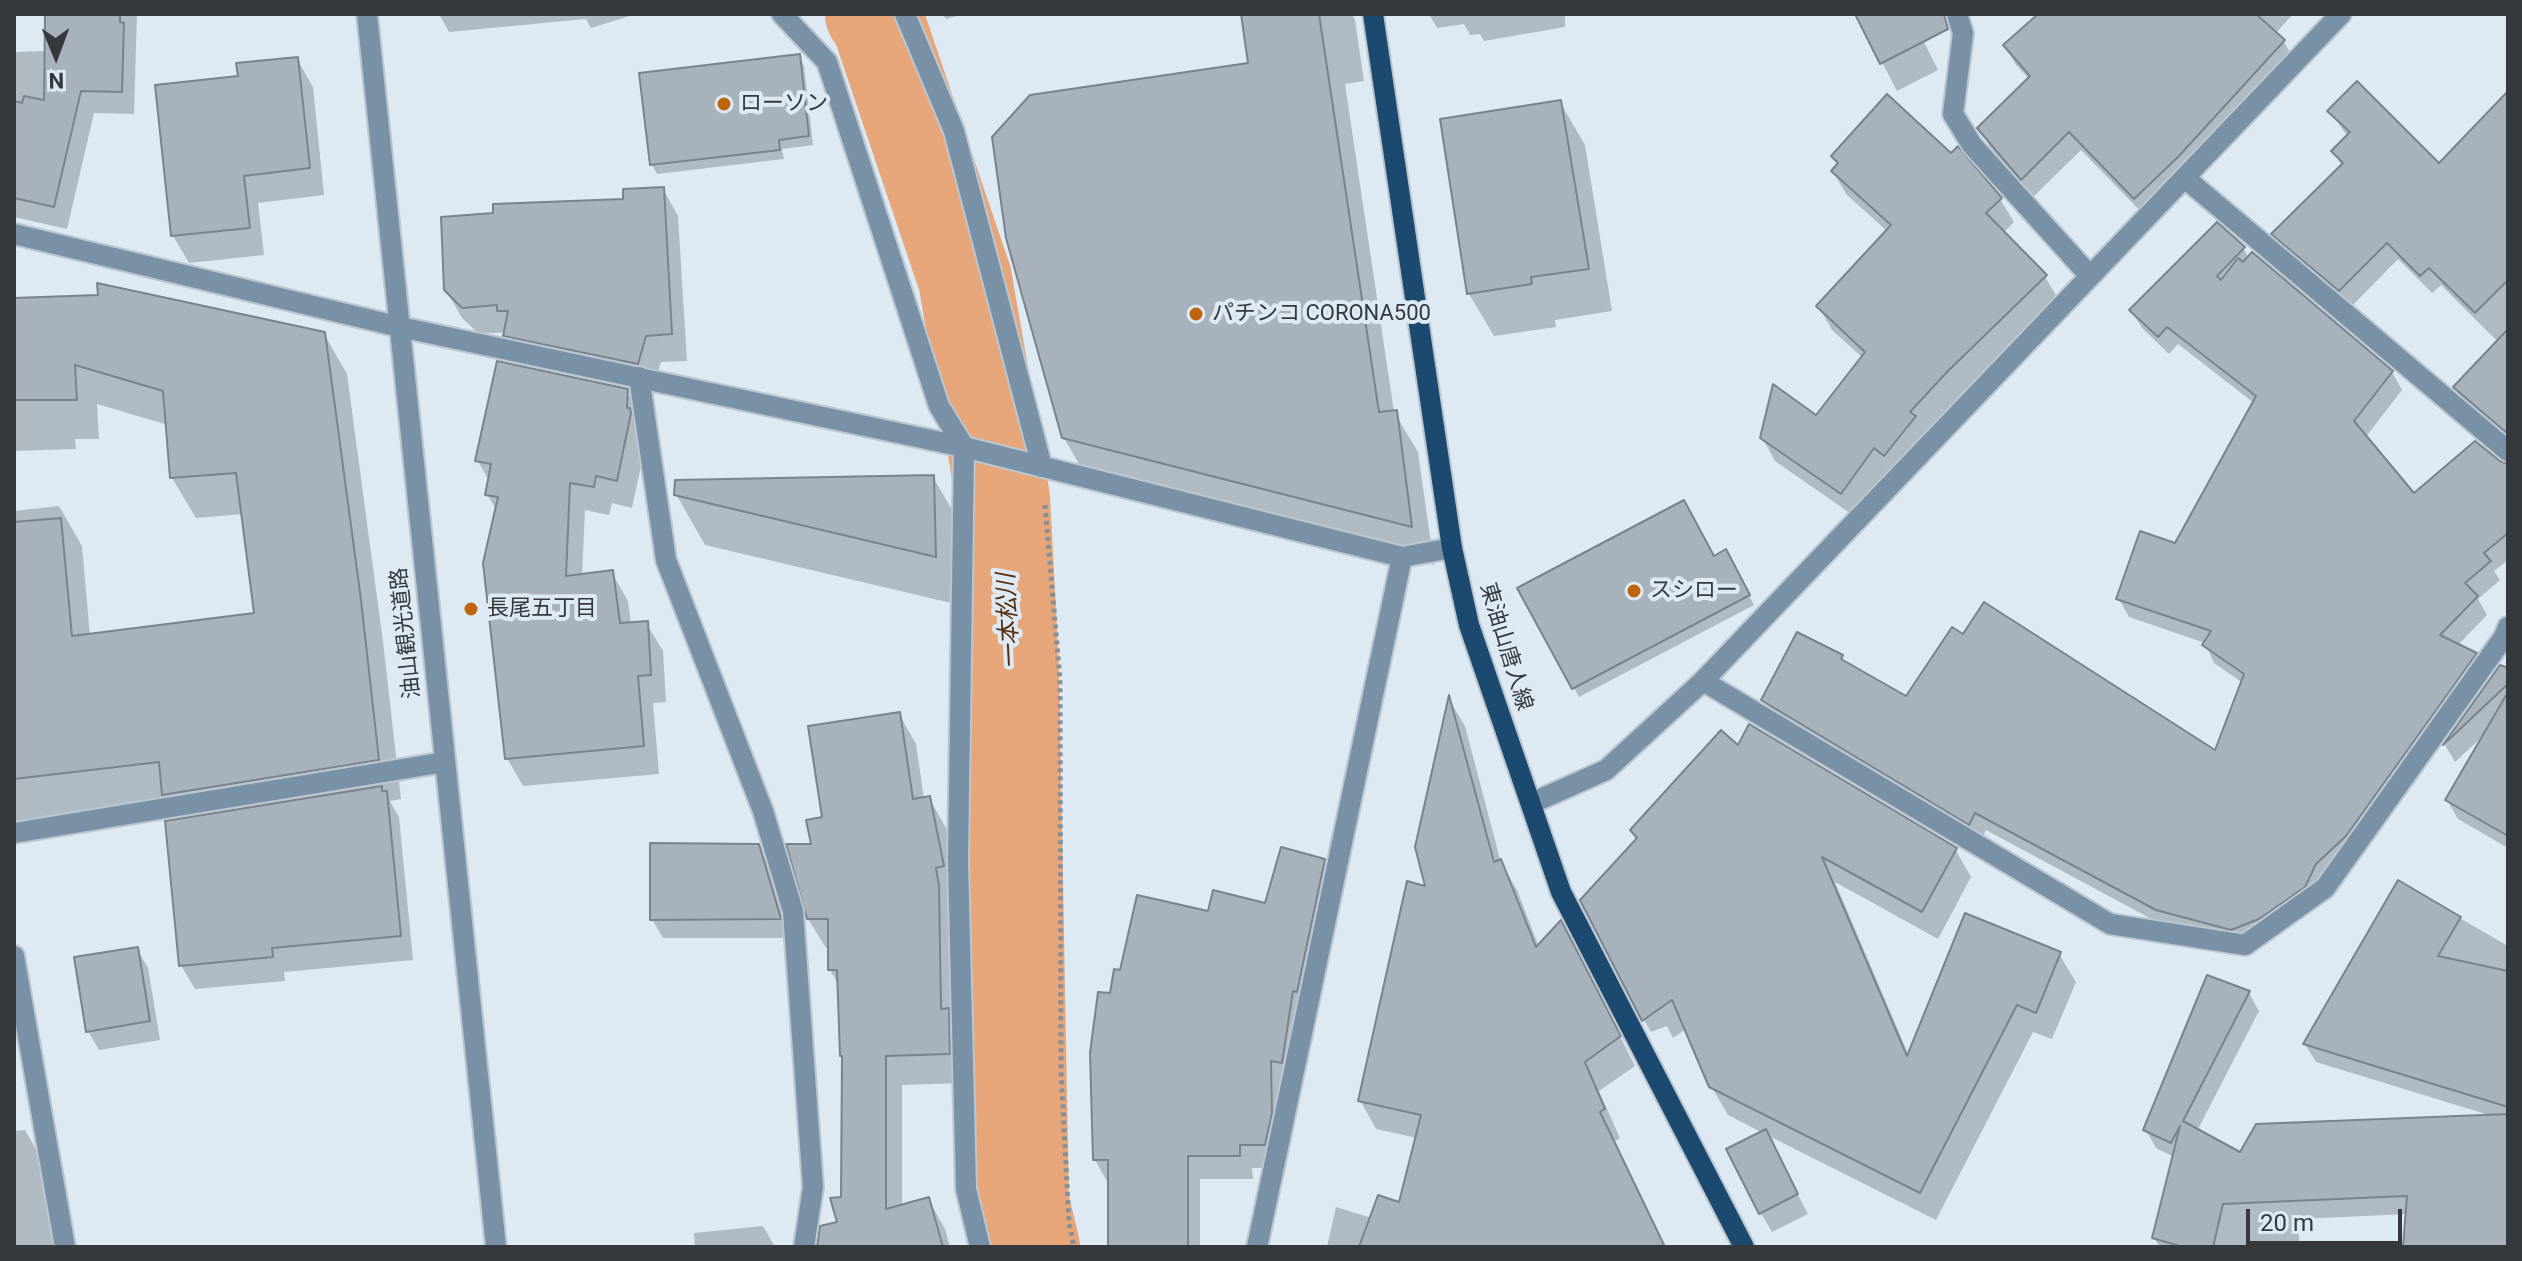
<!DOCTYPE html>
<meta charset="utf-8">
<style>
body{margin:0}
#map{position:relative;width:2522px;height:1261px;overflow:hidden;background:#dde9f3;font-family:Roboto,sans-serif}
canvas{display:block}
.frame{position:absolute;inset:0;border:16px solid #35393d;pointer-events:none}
.north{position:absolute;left:16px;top:16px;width:80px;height:80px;-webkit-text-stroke:6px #dde9f3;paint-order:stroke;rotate:179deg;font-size:22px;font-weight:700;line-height:32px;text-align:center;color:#35393d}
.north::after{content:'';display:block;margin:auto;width:28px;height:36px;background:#35393d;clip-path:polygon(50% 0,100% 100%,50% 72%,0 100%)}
.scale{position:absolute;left:2246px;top:1209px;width:156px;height:36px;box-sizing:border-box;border:4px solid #35393d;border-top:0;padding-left:10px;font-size:24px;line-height:28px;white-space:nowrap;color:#35393d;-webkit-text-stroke:6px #dde9f3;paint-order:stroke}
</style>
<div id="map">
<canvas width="2522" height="1261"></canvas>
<div class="frame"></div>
<div class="north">N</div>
<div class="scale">20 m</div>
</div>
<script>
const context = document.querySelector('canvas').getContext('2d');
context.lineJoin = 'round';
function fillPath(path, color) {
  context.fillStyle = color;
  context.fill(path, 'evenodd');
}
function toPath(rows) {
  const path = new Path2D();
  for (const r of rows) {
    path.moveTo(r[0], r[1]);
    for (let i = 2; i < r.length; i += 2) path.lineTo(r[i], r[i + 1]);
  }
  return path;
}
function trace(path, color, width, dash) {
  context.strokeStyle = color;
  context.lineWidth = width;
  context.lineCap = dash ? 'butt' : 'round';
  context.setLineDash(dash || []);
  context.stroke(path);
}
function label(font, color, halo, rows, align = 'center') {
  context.font = font + ' Roboto,"Noto Sans JP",sans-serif';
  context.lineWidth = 8;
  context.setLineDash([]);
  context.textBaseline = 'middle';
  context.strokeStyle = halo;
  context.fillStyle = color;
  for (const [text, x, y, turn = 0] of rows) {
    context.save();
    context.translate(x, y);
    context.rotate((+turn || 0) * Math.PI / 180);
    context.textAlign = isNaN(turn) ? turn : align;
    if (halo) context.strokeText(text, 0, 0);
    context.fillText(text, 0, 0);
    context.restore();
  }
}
fillPath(toPath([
 [66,14,137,14,134,114,94,113,67,229,14,217,14,52,46,51],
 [439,14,636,14,591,28,586,19,449,32],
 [942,14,964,14,946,19],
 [1243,14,1352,14,1355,20,1364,81,1345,84,1394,412,1418,452,1434,565,1087,478,1064,438,1251,64],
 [1429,14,1565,14,1565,27,1484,41,1480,34,1470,35,1464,24,1437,28],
 [1857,14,1910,14,1938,70,1897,91],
 [2041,14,2293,14,2275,34,2284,42,2295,61,2146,217,2081,150,2033,197,1996,157,1979,128,2029,79,2016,65,2005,46],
 [799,56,804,66,813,145,782,149,784,159,657,174,652,165],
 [297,59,313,87,324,195,258,203,264,255,189,263,173,236,240,78],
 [2508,94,2508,442,2466,406,2455,388,2498,342,2441,285,2432,293,2398,259,2350,308,2284,252,2274,234,2342,166,2333,151,2348,137,2330,111,2439,166],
 [1560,102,1585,145,1612,311,1555,320,1556,327,1494,336,1469,294],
 [1834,156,2000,199,2014,222,2003,233,2045,277,2059,300,1961,394,1924,434,1927,440,1898,478,1888,470,1854,516,1775,461,1762,437,1816,418,1863,358,1832,330,1819,307,1888,232,1846,194,1833,171,1839,165],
 [663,189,678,216,687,361,661,362,652,390,520,362,506,332,479,334,462,318,446,290,495,215,625,201],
 [2243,248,2249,258,2392,372,2402,390,2365,438,2414,496,2499,463,2508,464,2508,560,2494,571,2500,580,2478,599,2487,615,2457,646,2475,655,2486,673,2356,854,2269,937,2168,928,1986,830,1980,842,1774,719,1763,700,1842,657,1846,665,1906,699,2216,753,2243,683,2214,663,2205,643,2129,617,2119,599,2176,545,2254,403,2178,344,2169,354,2142,328,2131,310],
 [14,300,324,334,347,374,383,642,401,799,390,801,399,817,413,960,284,972,285,981,195,989,181,965,179,821,169,803,14,821,14,511,59,506,82,546,90,636,256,615,243,514,196,518,172,478,168,425,97,404,99,439,75,439,76,449,14,451],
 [626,390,643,419,646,443,632,508,612,503,609,515,585,510,582,576,612,573,628,601,631,624,646,623,663,651,666,702,653,703,659,774,523,786,507,758,497,511,487,494,489,481,478,461],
 [933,477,962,527,964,606,705,545,676,494],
 [1725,552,1754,605,1579,697,1520,588,1713,558],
 [2501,667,2508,671,2508,848,2458,819,2447,800,2483,736,2455,762,2445,745],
 [1450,701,1465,726,1501,863,1517,890,1539,947,1577,951,1635,1066,1599,1091,1620,1138,1615,1141,1665,1247,1327,1247,1336,1207,1372,1218,1401,1205,1417,1138,1376,1129,1360,1100,1428,889],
 [899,714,916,744,924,799,929,798,946,828,959,895,966,1083,902,1085,902,1206,928,1199,945,1229,950,1247,846,1247,844,1059,840,987,830,970,830,948,826,948,808,919,813,846,825,819],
 [1738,748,1955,849,1971,877,1938,939,1835,882,1909,1056,2059,954,2076,982,2052,1039,2033,1032,1936,1220,1767,1135,1808,1214,1772,1232,1761,1213,1763,1133,1728,1115,1711,1086,1686,1029,1673,1038,1667,1026,1651,1032,1640,1013,1638,840,1632,831],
 [758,846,769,865,790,938,663,938,652,919],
 [1324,861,1337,884,1278,1168,1252,1168,1253,1179,1200,1179,1200,1247,1110,1247,1108,1183,1095,1160,1112,995,1122,972,1209,913,1267,905],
 [2399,883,2508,946,2508,1247,2405,1247,2408,1214,2299,1219,2299,1247,2160,1247,2154,1238,2174,1157,2156,1148,2146,1130,2249,993,2259,1011,2197,1131,2240,1155,2492,1116,2316,1062,2305,1044],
 [137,949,148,968,160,1040,99,1050,88,1031],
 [25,1130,43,1162,63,1247,14,1247,14,1131],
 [763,1226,775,1247,695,1247,694,1233]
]), '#0003');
trace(toPath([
 [872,14,877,19,965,279,1003,498,1012,668,1022,1202,1033,1247]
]), '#e6a67a', 94);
const building = toPath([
 [45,14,120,14,120,22,124,23,122,92,81,91,54,207,14,198,14,101,22,103,24,96,44,100,45,14],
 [1241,14,1319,14,1379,412,1397,410,1412,527,1062,438,1006,238,992,137,1030,95,1248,63,1241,14],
 [1855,14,1944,14,1948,29,1880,64,1855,14],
 [2038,14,2256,14,2285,40,2179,156,2134,199,2069,132,2021,180,1977,128,2030,76,2003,45,2038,14],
 [800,54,809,136,779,140,780,150,650,165,639,73,800,54],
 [298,57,310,168,244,176,250,228,171,236,155,85,238,76,236,63,298,57],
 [2357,81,2439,163,2508,91,2508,280,2475,313,2429,268,2420,276,2387,243,2339,291,2271,234,2343,163,2331,151,2350,132,2327,111,2357,81],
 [1887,94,1951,153,1958,146,2002,198,1986,213,2047,275,1948,371,1910,412,1916,416,1884,456,1874,448,1841,494,1760,438,1773,384,1816,415,1865,352,1816,306,1891,225,1831,171,1838,163,1831,156,1887,94],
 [1561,100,1589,269,1531,277,1532,284,1467,294,1440,119,1561,100],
 [664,187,672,334,646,336,638,364,503,336,508,311,497,311,497,305,462,308,444,290,441,217,493,213,493,204,623,199,623,189,664,187],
 [2217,222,2245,247,2217,276,2221,280,2238,258,2243,262,2252,252,2393,371,2354,421,2414,493,2475,441,2500,461,2508,464,2508,533,2484,553,2491,561,2465,583,2478,596,2440,635,2477,653,2346,836,2316,864,2305,887,2259,919,2231,930,2156,910,1975,813,1969,825,1761,700,1797,632,1843,655,1841,659,1906,696,1952,627,1963,634,1984,602,2215,750,2244,674,2202,645,2211,631,2116,599,2140,531,2175,543,2256,396,2167,327,2158,337,2129,310,2217,222],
 [97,283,325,332,361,600,379,760,162,795,159,762,14,779,14,522,61,518,72,636,254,613,236,473,170,478,163,391,75,365,77,400,14,400,14,298,98,295,97,283],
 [2508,329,2508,434,2453,387,2508,329],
 [497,361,628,389,627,408,630,408,631,413,617,481,596,476,594,487,570,483,566,576,613,570,620,623,648,621,651,675,638,676,644,746,505,759,483,563,498,497,485,495,491,464,475,461,497,361],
 [934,475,936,557,674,495,675,480,934,475],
 [1684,500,1714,556,1726,549,1750,595,1572,689,1517,588,1684,500],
 [2500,665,2508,668,2508,684,2443,745,2500,665],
 [2508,692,2508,836,2445,800,2508,692],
 [1449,695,1494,862,1501,859,1536,947,1561,920,1621,1036,1585,1062,1605,1109,1600,1112,1665,1247,1359,1247,1378,1195,1399,1202,1421,1115,1358,1101,1407,881,1425,886,1415,847,1449,695],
 [900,712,913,799,930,796,944,866,936,868,939,886,941,1009,949,1008,950,1054,886,1056,886,1209,929,1197,943,1247,817,1247,820,1226,837,1222,830,1198,841,1197,842,1056,840,1056,837,970,828,970,828,919,807,919,786,844,811,844,806,820,822,817,808,726,900,712],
 [1749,724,1957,848,1922,912,1822,857,1907,1056,1965,913,2061,952,2036,1013,2017,1005,1920,1193,1709,1087,1672,1000,1642,1021,1580,900,1637,838,1630,830,1721,730,1738,745,1749,724],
 [382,786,382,791,387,791,401,936,272,948,273,957,179,966,165,821,382,786],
 [650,843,759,844,781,919,650,920,650,843],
 [1281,847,1325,859,1297,992,1293,991,1282,1063,1271,1061,1272,1114,1265,1145,1240,1145,1240,1156,1188,1156,1188,1247,1108,1247,1108,1160,1093,1160,1090,1053,1098,992,1110,993,1114,969,1120,970,1137,895,1208,911,1213,890,1265,903,1281,847],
 [2398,880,2461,917,2438,956,2508,971,2508,1107,2303,1044,2398,880],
 [138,947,150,1021,86,1032,74,957,138,947],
 [2207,975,2250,991,2183,1121,2240,1152,2256,1124,2508,1114,2508,1247,2403,1247,2407,1196,2223,1204,2213,1247,2183,1247,2152,1238,2180,1126,2171,1143,2143,1130,2207,975],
 [1766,1129,1798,1194,1759,1214,1726,1149,1766,1129]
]);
fillPath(building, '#a7b2bc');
trace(building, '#79838d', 2);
const minor = toPath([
 [367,14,496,1247],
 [782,14,827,62,939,406,964,447,958,860,966,1189,980,1247],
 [905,14,954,131,1042,467],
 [1957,14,1963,33,1953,114,1972,145,2090,276],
 [2185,178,2508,451],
 [14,234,400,327,964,447,1402,557,1452,548],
 [639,377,666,560,763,811,793,911,813,1187,804,1247],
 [1703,681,2110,924,2245,945,2325,888,2504,637,2508,627],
 [1532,803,1606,770,1703,681,2341,14],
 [14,833,445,762],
 [14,956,65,1247],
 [1257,1247,1402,557]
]);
const major = toPath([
 [1373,14,1452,548,1469,625,1561,892,1744,1247]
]);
trace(minor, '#bbc6cf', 24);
trace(major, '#bbc6cf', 24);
trace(toPath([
 [1045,505,1060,680,1061,1071,1069,1223,1074,1247]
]), '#889097', 5, [4, 4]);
trace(minor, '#7991a7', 20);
trace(major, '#1b496f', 20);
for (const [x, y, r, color] of [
 [724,104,8,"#bf640d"],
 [1196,314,8,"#bf640d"],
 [1634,591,8,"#bf640d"],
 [471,609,8,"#bf640d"]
]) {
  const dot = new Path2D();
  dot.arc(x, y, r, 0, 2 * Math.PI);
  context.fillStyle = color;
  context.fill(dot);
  trace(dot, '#dde9f3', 3);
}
label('22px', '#35393d', '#dde9f3', [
 ["ローソン",740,104],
 ["パチンコ CORONA500",1212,314],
 ["スシロー",1650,591],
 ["長尾五丁目",487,609]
], 'left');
label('22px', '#35393d', '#dde9f3', [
 ["油山観光道路",407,633,-96],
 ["東油山唐人線",1505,647,73]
]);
label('italic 24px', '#582f0e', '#dde9f3', [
 ["一本松川",1010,621,-93]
]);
</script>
